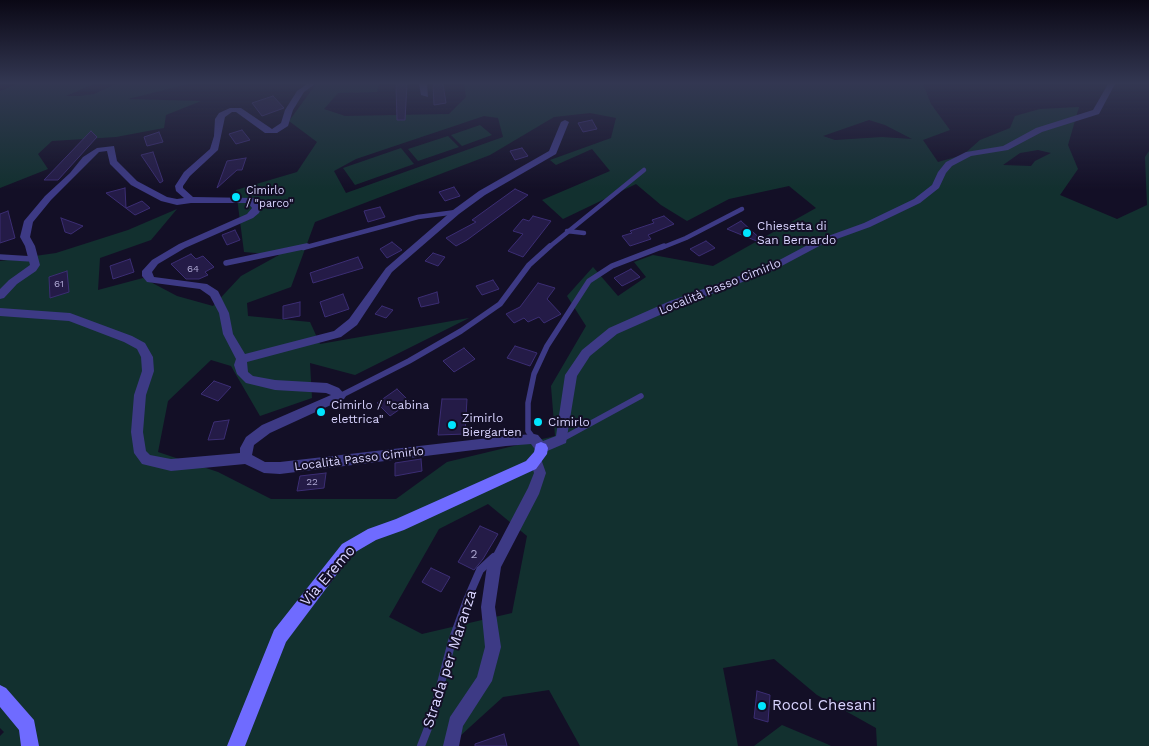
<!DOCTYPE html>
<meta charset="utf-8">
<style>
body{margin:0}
canvas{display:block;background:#130f26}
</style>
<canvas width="1149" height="746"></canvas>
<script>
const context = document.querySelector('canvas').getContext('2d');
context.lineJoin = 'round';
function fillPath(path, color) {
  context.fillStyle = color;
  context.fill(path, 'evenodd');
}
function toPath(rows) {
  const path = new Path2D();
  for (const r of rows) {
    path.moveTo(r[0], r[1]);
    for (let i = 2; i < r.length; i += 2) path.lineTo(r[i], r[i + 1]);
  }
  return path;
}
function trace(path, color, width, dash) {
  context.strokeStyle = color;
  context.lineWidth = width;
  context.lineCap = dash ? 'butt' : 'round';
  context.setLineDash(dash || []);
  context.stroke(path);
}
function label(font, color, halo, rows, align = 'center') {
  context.font = font + ' "Work Sans",sans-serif';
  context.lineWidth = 4;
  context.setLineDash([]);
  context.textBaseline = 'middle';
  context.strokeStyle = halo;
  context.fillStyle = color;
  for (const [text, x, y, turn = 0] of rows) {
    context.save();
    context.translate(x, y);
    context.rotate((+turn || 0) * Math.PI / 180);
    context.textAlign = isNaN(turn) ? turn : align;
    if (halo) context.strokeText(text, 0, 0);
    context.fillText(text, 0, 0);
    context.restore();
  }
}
fillPath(toPath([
 [16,84,94,84,66,96,80,96,94,94,115,84,188,84,128,99,201,101,166,115,164,128,116,137,52,141,38,154,48,169,0,188,0,91],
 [316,84,379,84,377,92,338,93,324,109,345,116,449,114,466,97,464,84,923,84,931,104,950,130,923,140,938,162,963,155,980,140,1010,128,1015,116,1040,109,1079,107,1068,145,1078,169,1060,195,1117,219,1147,205,1145,157,1149,151,1149,746,877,746,876,728,817,695,774,659,723,668,738,746,580,746,549,690,503,697,449,746,0,746,0,736,4,732,0,728,0,261,56,253,128,230,177,209,151,240,100,258,98,290,143,278,177,296,213,306,241,276,279,255,244,252,236,190,297,172,317,142,289,121],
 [590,113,616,118,611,138,550,160,556,165,592,149,610,171,542,200,563,219,636,184,661,205,687,221,729,199,789,186,816,208,713,266,653,255,634,262,646,277,618,296,593,267,567,296,586,326,551,386,555,436,447,462,396,499,271,499,218,472,158,452,168,401,211,360,231,366,260,416,312,398,310,363,355,375,469,318,320,344,310,322,248,316,247,303,291,287,315,222,490,155,554,117],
 [484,116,498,118,503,137,346,193,334,171,356,159],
 [869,120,885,125,912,139,882,137,835,140,823,136],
 [1038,150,1051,153,1035,161,1031,166,1003,165,1020,153],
 [488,504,527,536,512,613,422,634,389,617,439,529],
 [480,125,492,135,462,146,451,135],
 [448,136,459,147,418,161,408,149],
 [401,148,414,164,355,185,343,168],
 [782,725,827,744,831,746,754,746]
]), '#12302f');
const building = toPath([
 [396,84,407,84,405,120,397,120,396,84],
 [433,84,443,84,446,103,434,105,433,84],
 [273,96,284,108,262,116,252,103,273,96],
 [592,120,597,129,583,132,578,123,592,120],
 [242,130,250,140,236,144,229,134,242,130],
 [91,131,97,137,58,180,44,180,91,131],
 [159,132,163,142,147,146,144,137,159,132],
 [522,148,528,156,515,160,510,151,522,148],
 [153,152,163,181,160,183,141,155,153,152],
 [246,158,242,170,237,170,217,188,227,161,246,158],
 [454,187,460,196,445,201,439,192,454,187],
 [125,188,126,208,142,201,150,208,135,215,106,193,125,188],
 [515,189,528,195,467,240,456,246,446,238,476,222,472,220,515,189],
 [380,207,385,217,368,222,364,211,380,207],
 [8,211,15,238,0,243,0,214,8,211],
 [533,216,551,221,523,257,508,251,523,234,513,231,523,219,529,221,533,216],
 [664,216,674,224,648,235,651,239,630,246,622,236,632,233,630,231,654,223,652,220,664,216],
 [61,218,83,226,71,234,65,232,61,218],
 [741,221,765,243,764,244,727,229,741,221],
 [235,230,240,240,227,245,222,235,235,230],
 [706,241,715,248,699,256,690,249,706,241],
 [392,242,402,250,387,258,380,249,392,242],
 [433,253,445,257,438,266,425,261,433,253],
 [191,254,196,259,203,256,214,267,205,272,208,275,199,279,186,279,171,264,191,254],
 [358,257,363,268,313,283,310,273,358,257],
 [130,259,134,272,113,279,110,266,130,259],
 [631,269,640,277,622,286,614,278,631,269],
 [67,271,69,292,50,298,49,277,67,271],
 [493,280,499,289,482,295,476,286,493,280],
 [538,283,555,288,547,299,561,314,544,323,539,317,528,322,524,318,514,323,506,314,520,307,538,283],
 [437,292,439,303,421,307,418,298,437,292],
 [343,294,349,309,325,317,320,302,343,294],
 [300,302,300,316,283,319,283,306,300,302],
 [382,306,393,310,386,318,375,314,382,306],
 [515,346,537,353,530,366,507,358,515,346],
 [464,348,475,359,454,372,443,361,464,348],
 [214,381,231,387,218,401,201,394,214,381],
 [397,389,410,402,390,416,377,403,397,389],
 [442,399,467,399,465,434,438,435,442,399],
 [229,420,224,439,208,440,214,422,229,420],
 [421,459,422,471,395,476,395,463,421,459],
 [326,473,324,488,297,491,300,476,326,473],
 [480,526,498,534,483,559,474,570,458,562,480,526],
 [431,568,450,577,441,592,422,582,431,568],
 [757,691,770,695,768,722,754,718,757,691],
 [504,734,507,746,475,746,475,744,504,734]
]);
fillPath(building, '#241b47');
trace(building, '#3b2d73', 1);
trace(toPath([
 [567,231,584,233],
 [303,248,418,217,456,212],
 [548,248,644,170],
 [661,248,686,238,742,209]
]), '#3d3a85', 4.5);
trace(toPath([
 [0,257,32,259],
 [226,263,307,246],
 [340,396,409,361,461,331,500,304,529,265,550,246],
 [534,439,528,431,528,403,534,374,547,346,589,281,612,266,664,246],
 [562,439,641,396]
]), '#3d3a85', 5.5);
trace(toPath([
 [421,746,432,718,452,641,467,600,480,570,494,557]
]), '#3d3a85', 8);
fillPath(toPath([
 [307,84,315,84,304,92,293,110,288,126,277,133,265,133,236,112,232,112,225,117,218,150,190,176,183,186,183,188,193,197,254,198,261,208,259,213,253,218,185,248,158,264,152,272,154,277,207,284,218,291,229,313,233,334,245,354,334,331,349,319,386,268,453,210,479,191,549,151,561,122,565,120,569,122,556,154,485,195,459,214,392,272,357,325,341,337,247,362,248,372,253,376,275,380,327,383,339,388,346,396,344,399,270,433,254,445,252,455,265,462,280,462,506,436,534,434,538,435,543,441,556,436,565,375,582,350,609,328,670,301,770,265,817,240,864,223,914,199,932,185,938,172,946,162,966,152,1003,146,1036,128,1093,110,1108,84,1115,84,1099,114,1042,132,1008,150,971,156,952,166,946,173,939,188,920,203,870,227,823,244,776,269,678,307,617,334,590,356,577,376,566,443,545,452,541,453,537,452,531,444,506,446,280,474,264,473,245,464,171,471,142,464,134,453,131,432,134,395,142,371,141,357,137,349,124,342,69,321,0,316,0,308,70,313,132,336,145,343,153,357,154,371,146,395,143,432,146,451,150,455,171,459,240,453,240,448,246,437,262,425,331,395,326,393,275,390,246,383,237,374,234,365,236,359,223,334,219,313,210,296,200,289,147,282,142,276,142,271,152,260,179,244,247,214,252,208,248,203,191,203,177,205,161,201,131,185,110,164,107,151,99,152,51,200,33,222,30,237,35,246,40,265,36,271,17,284,4,298,0,299,0,289,9,280,30,265,25,246,20,237,24,221,45,196,70,173,83,157,97,148,114,146,117,161,137,181,167,197,177,199,184,198,176,191,175,186,184,172,210,149,214,136,215,119,219,113,230,108,241,108,272,129,281,123,285,110,297,91,307,84],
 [419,84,427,84,428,97,421,95,419,84],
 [536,455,540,456,546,473,539,494,501,567,495,607,501,647,492,681,463,726,459,746,443,746,450,717,477,677,485,647,481,607,487,566,528,488,534,473,530,460,532,456,536,455]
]), '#3d3a85');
fillPath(toPath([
 [541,442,546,444,548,448,547,454,536,469,404,530,376,540,352,554,286,642,245,746,227,746,274,630,342,544,368,529,396,519,526,461,534,452,536,444,541,442],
 [0,685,6,688,34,720,39,746,21,746,19,730,0,707,0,685]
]), '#6f6bff');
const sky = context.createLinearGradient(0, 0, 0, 189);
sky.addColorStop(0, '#0a0815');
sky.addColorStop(0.44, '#333752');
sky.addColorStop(1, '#33375200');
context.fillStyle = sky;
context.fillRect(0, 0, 1149, 189);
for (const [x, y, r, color] of [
 [236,197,5,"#00e5ff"],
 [747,233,5,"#00e5ff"],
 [321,412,5,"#00e5ff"],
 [538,422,5,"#00e5ff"],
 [452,425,5,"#00e5ff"],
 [762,706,5,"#00e5ff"]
]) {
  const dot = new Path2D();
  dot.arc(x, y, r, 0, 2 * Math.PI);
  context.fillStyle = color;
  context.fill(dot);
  trace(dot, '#130f26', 2);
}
label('10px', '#aca6d1', null, [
 ["64",193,269],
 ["61",59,284],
 ["22",312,482]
]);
label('11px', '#d9d4ff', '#130f26', [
 ["Cimirlo",246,191],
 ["/ \"parco\"",246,204]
], 'left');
label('12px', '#d9d4ff', '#130f26', [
 ["Chiesetta di",757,226],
 ["San Bernardo",757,240],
 ["Cimirlo / \"cabina",331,405],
 ["elettrica\"",331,419],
 ["Zimirlo",462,418],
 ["Biergarten",462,432],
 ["Cimirlo",548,422]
], 'left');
label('12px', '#d9d4ff', '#130f26', [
 ["Località Passo Cimirlo",720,287,-22],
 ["Località Passo Cimirlo",359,459,-7]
]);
label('12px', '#aca6d1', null, [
 ["2",474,554]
]);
label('15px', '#d9d4ff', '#130f26', [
 ["Via Eremo",328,576,-49],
 ["Strada per Maranza",450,659,-72]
]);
label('15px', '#d9d4ff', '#130f26', [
 ["Rocol Chesani",772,706]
], 'left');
</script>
